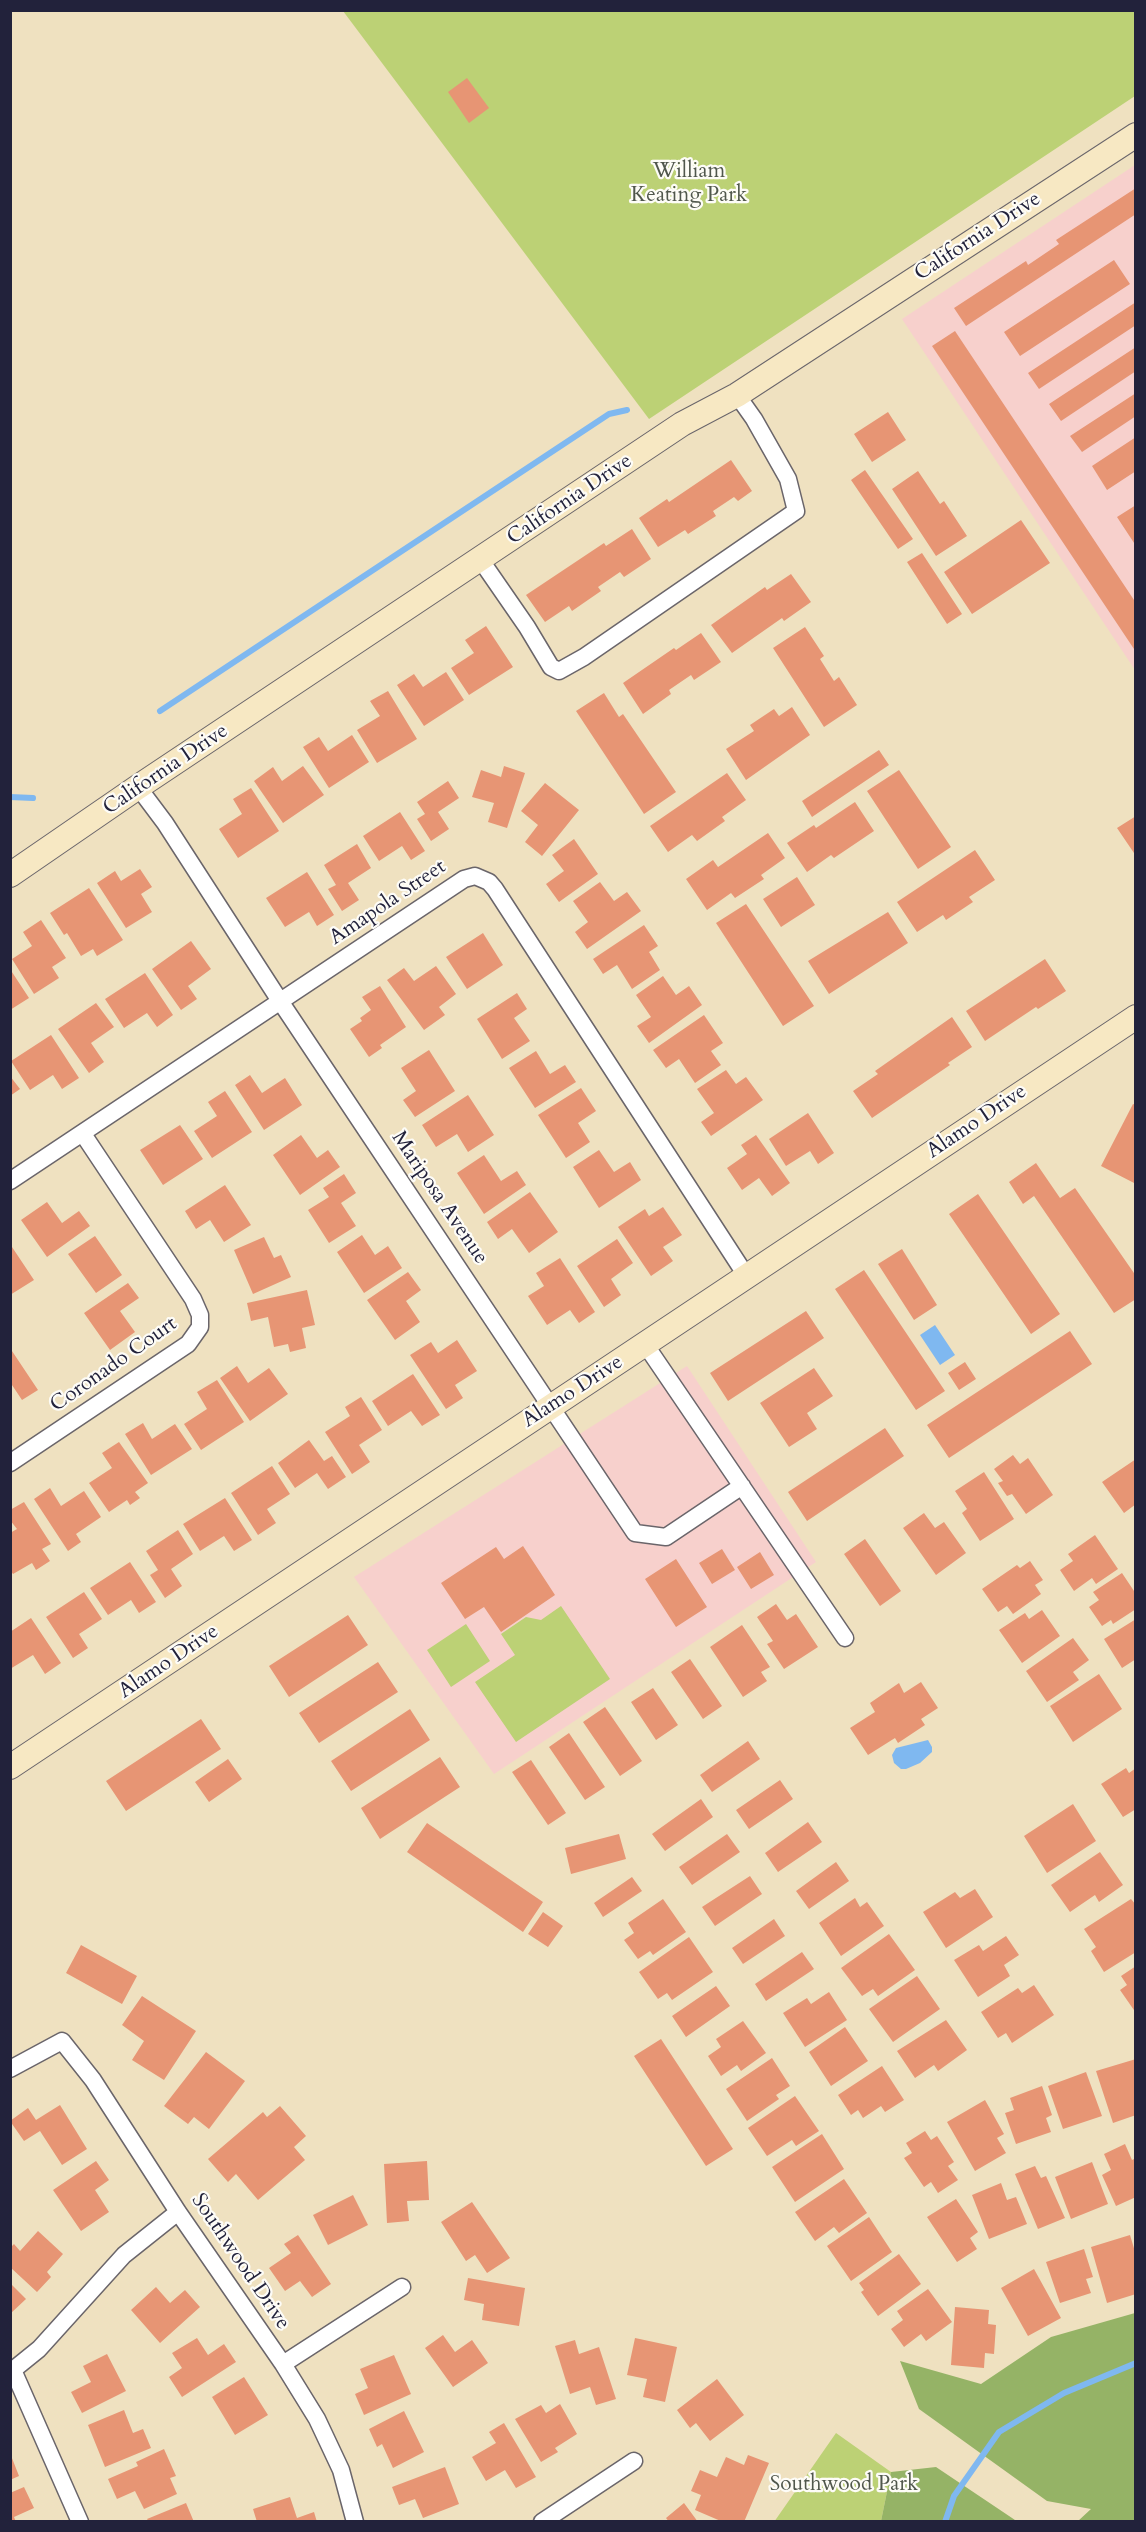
<!DOCTYPE html>
<style>
body{margin:0}
#map{position:relative;width:1146px;height:2532px;overflow:hidden;background:#efe1c0;font-family:Cardo,serif}
canvas{display:block}
.frame{position:absolute;inset:0;border:12px solid #22223b;pointer-events:none}
</style>
<div id="map">
<canvas width="1146" height="2532"></canvas>
<div class="frame"></div>
</div>
<script>
const context = document.querySelector('canvas').getContext('2d');
context.lineJoin = 'round';
function fillPath(path, color) {
  context.fillStyle = color;
  context.fill(path, 'evenodd');
}
function toPath(rows) {
  const path = new Path2D();
  for (const r of rows) {
    path.moveTo(r[0], r[1]);
    for (let i = 2; i < r.length; i += 2) path.lineTo(r[i], r[i + 1]);
  }
  return path;
}
function trace(path, color, width, dash) {
  context.strokeStyle = color;
  context.lineWidth = width;
  context.lineCap = dash ? 'butt' : 'round';
  context.setLineDash(dash || []);
  context.stroke(path);
}
function label(font, color, halo, rows, align = 'center') {
  context.font = font + ' Cardo,serif';
  context.lineWidth = 4.5;
  context.setLineDash([]);
  context.textBaseline = 'middle';
  context.strokeStyle = halo;
  context.fillStyle = color;
  for (const [text, x, y, turn = 0] of rows) {
    context.save();
    context.translate(x, y);
    context.rotate((+turn || 0) * Math.PI / 180);
    context.textAlign = isNaN(turn) ? turn : align;
    if (halo) context.strokeText(text, 0, 0);
    context.fillText(text, 0, 0);
    context.restore();
  }
}
fillPath(toPath([
 [1135,165,1135,670,902,319],
 [687,1366,816,1562,494,1774,354,1577]
]), '#f7d0cc');
fillPath(toPath([
 [343,11,1135,11,1135,96,649,419],
 [561,1606,610,1679,516,1742,475,1682,515,1655,501,1634,526,1617,541,1620],
 [466,1624,490,1661,451,1687,427,1650],
 [836,2433,891,2472,881,2521,774,2522]
]), '#bcd175');
fillPath(toPath([
 [1135,2313,1135,2521,1078,2521,1091,2509,1047,2501,919,2409,900,2361,981,2384,1051,2337],
 [936,2467,1015,2520,1015,2521,881,2521,891,2472]
]), '#95b366');
fillPath(toPath([
 [935,1325,955,1355,940,1365,920,1335],
 [928,1740,932,1747,932,1752,920,1763,906,1769,901,1769,894,1763,892,1755,896,1748]
]), '#7fb8f0');
trace(toPath([
 [160,711,609,414,627,410],
 [10,797,33,798],
 [945,2522,954,2496,999,2432,1064,2393,1136,2363]
]), '#7fb8f0', 6);
fillPath(toPath([
 [467,78,489,108,469,123,448,92],
 [1136,188,1136,214,966,326,954,308,1026,261,1028,265,1059,244,1056,240],
 [1114,260,1130,284,1020,356,1004,332],
 [1136,302,1136,325,1039,389,1028,373],
 [955,331,1136,603,1136,652,932,346],
 [1136,347,1136,371,1061,421,1049,404],
 [1136,393,1136,416,1082,452,1070,436],
 [888,412,906,440,872,462,854,434],
 [1136,437,1136,471,1107,490,1092,466],
 [731,460,752,491,738,501,734,497,713,511,716,516,688,534,685,530,658,547,639,518,667,499,669,502],
 [865,470,913,539,898,549,851,480],
 [918,471,940,504,944,501,967,536,936,556,892,489],
 [1136,505,1136,546,1117,517],
 [1021,520,1050,563,972,614,944,572],
 [632,529,651,559,624,577,620,572,598,587,601,591,572,611,569,606,545,622,526,595,604,543,606,546],
 [922,553,962,614,947,624,907,562],
 [791,574,811,602,784,621,782,618,732,653,711,625,765,587,767,590],
 [486,626,513,667,469,695,451,668,474,653,465,640],
 [805,627,824,656,820,659,834,681,839,677,857,705,824,727,773,648],
 [701,633,721,662,694,680,691,675,669,690,671,694,643,714,623,683,674,648,676,650],
 [446,672,464,700,424,726,397,685,414,674,423,687],
 [388,691,417,739,377,763,357,730,380,716,370,701],
 [604,693,619,717,623,714,676,792,644,814,576,711],
 [792,707,810,735,746,780,726,749,754,731,750,725,774,709,779,716],
 [352,735,369,762,329,788,303,747,319,737,328,751],
 [879,750,889,765,812,817,802,801],
 [303,766,324,795,283,823,254,781,273,767,282,781],
 [504,766,525,773,507,828,488,822,494,803,472,797,481,770,501,777],
 [899,770,951,847,918,869,867,791],
 [727,773,746,800,722,817,725,821,697,841,692,835,668,852,650,826],
 [448,781,459,798,438,812,449,829,431,841,417,819,425,814,417,802],
 [545,783,579,810,542,856,525,842,538,825,521,811],
 [251,788,279,831,238,858,219,829,242,814,233,799],
 [855,802,874,831,834,858,831,855,807,872,787,843,814,825,816,828],
 [400,812,425,851,411,860,402,846,379,861,363,836],
 [1136,816,1136,856,1117,828],
 [768,833,785,858,761,875,764,879,735,898,731,893,707,910,686,879,713,860,718,867],
 [574,839,598,874,559,902,546,884,564,871,552,855],
 [357,844,371,868,348,883,359,900,342,911,328,889,336,885,324,865],
 [975,850,995,880,969,897,973,902,946,920,943,915,917,932,897,902],
 [140,869,152,887,141,894,152,912,126,928,97,883,115,871,121,881],
 [307,872,334,915,317,926,309,912,285,927,266,898],
 [797,877,815,905,781,927,763,899],
 [600,882,614,901,627,892,641,911,587,949,575,932,588,922,573,901],
 [89,888,123,940,97,956,93,949,81,956,67,933,64,935,50,913],
 [746,904,814,1006,783,1026,716,923],
 [888,912,908,943,829,994,808,961],
 [41,920,66,958,52,967,59,978,34,994,12,959,32,946,23,932],
 [644,925,658,946,649,952,660,970,632,989,617,965,603,974,593,959],
 [483,933,503,965,467,989,446,957],
 [191,941,211,969,188,986,197,999,181,1010,152,969],
 [1045,959,1066,991,1038,1009,1036,1007,985,1041,966,1011],
 [436,966,456,994,439,1007,445,1015,424,1030,387,980,404,968,414,981],
 [10,969,29,998,10,1010],
 [145,973,173,1015,157,1027,147,1013,124,1028,105,999],
 [663,976,676,995,689,986,702,1005,649,1043,637,1026,651,1017,636,995],
 [380,986,406,1027,380,1045,382,1048,369,1057,350,1029,362,1021,360,1018,371,1010,362,997],
 [517,993,527,1009,514,1018,530,1041,502,1059,477,1019],
 [96,1003,114,1027,91,1043,104,1062,89,1073,58,1029],
 [704,1015,723,1043,711,1051,721,1065,695,1083,679,1059,666,1068,653,1050],
 [952,1017,972,1047,948,1063,950,1065,872,1118,853,1091,878,1074,875,1071],
 [51,1035,79,1078,62,1089,53,1075,30,1090,11,1061],
 [429,1050,455,1091,415,1117,403,1100,416,1091,401,1068],
 [536,1051,550,1074,565,1065,576,1082,535,1108,509,1068],
 [726,1070,736,1084,746,1077,763,1100,711,1136,701,1122,714,1113,697,1089],
 [250,1075,262,1093,285,1078,302,1105,264,1130,235,1085],
 [10,1076,20,1089,10,1096],
 [581,1088,596,1111,578,1123,590,1142,566,1158,538,1115],
 [225,1091,252,1132,212,1158,194,1131,217,1116,208,1102],
 [468,1095,494,1135,468,1152,457,1134,436,1147,422,1125],
 [1133,1104,1136,1105,1136,1184,1101,1166],
 [808,1113,834,1153,818,1164,810,1151,786,1166,769,1139],
 [180,1125,203,1159,163,1185,140,1150],
 [301,1135,317,1158,328,1150,340,1167,300,1195,273,1155],
 [756,1135,790,1183,772,1196,759,1178,742,1190,727,1168,747,1154,741,1145],
 [599,1150,614,1172,630,1162,641,1180,599,1208,573,1167],
 [484,1155,501,1181,517,1171,526,1185,484,1214,457,1173],
 [1036,1163,1060,1198,1075,1188,1136,1276,1136,1299,1114,1313,1034,1196,1023,1204,1009,1182],
 [344,1174,356,1193,341,1203,356,1226,329,1243,308,1210,329,1197,323,1188],
 [225,1185,251,1225,224,1242,210,1220,196,1229,185,1211],
 [530,1192,558,1232,529,1253,512,1229,498,1239,487,1222],
 [978,1194,1060,1314,1031,1334,949,1214],
 [47,1202,62,1223,79,1211,90,1226,47,1257,21,1220],
 [663,1207,682,1235,663,1247,673,1261,651,1276,618,1227,645,1209,649,1216],
 [362,1235,375,1255,388,1246,402,1268,364,1293,337,1252],
 [95,1236,122,1275,96,1293,68,1254],
 [264,1237,274,1258,281,1255,291,1277,253,1294,234,1250],
 [617,1239,633,1263,611,1279,621,1295,604,1307,577,1266],
 [10,1244,34,1280,10,1295],
 [902,1249,937,1305,914,1320,878,1264],
 [560,1258,595,1312,579,1323,570,1310,547,1325,528,1296,544,1286,536,1273],
 [864,1270,945,1391,916,1410,835,1289],
 [408,1272,421,1290,406,1301,420,1322,395,1340,367,1300],
 [128,1283,139,1298,120,1311,135,1332,110,1350,84,1313],
 [307,1290,315,1325,302,1328,306,1348,290,1352,288,1344,274,1347,268,1317,251,1321,247,1303],
 [806,1311,824,1338,728,1401,710,1373],
 [1070,1331,1092,1364,949,1458,927,1425],
 [457,1340,477,1371,455,1385,463,1398,446,1409,410,1355,431,1342,438,1353],
 [10,1348,38,1390,22,1400,10,1382],
 [965,1362,976,1379,959,1390,948,1373],
 [237,1366,248,1383,269,1368,288,1394,250,1421,220,1378],
 [814,1368,833,1396,807,1413,817,1429,789,1447,760,1403],
 [413,1374,440,1415,422,1426,411,1411,388,1426,372,1401],
 [217,1380,244,1422,201,1450,184,1424,207,1409,197,1392],
 [361,1397,382,1430,359,1445,370,1462,352,1474,325,1432,350,1416,345,1407],
 [143,1423,152,1439,175,1424,192,1449,151,1475,125,1434],
 [885,1428,904,1456,807,1521,788,1492],
 [309,1440,324,1461,332,1456,346,1477,328,1489,317,1473,295,1488,278,1463],
 [119,1442,148,1483,135,1492,140,1498,130,1505,127,1500,109,1512,89,1483,112,1468,102,1453],
 [1013,1455,1020,1464,1028,1458,1053,1495,1026,1514,1012,1494,1007,1496,998,1483,1003,1481,994,1469],
 [1136,1459,1136,1504,1124,1513,1102,1482],
 [272,1466,290,1494,267,1509,276,1523,258,1535,231,1493],
 [984,1472,1014,1519,980,1541,962,1513,967,1509,955,1491],
 [50,1488,61,1506,84,1491,101,1517,76,1534,81,1542,68,1551,34,1499],
 [225,1498,252,1540,234,1551,224,1536,200,1551,183,1524],
 [24,1502,51,1544,42,1549,50,1561,36,1570,32,1563,13,1574,10,1570,10,1533,17,1529,10,1520,10,1510],
 [924,1513,935,1528,944,1522,966,1553,936,1575,903,1528],
 [178,1530,193,1554,171,1569,182,1586,165,1598,150,1575,158,1570,146,1551],
 [1095,1535,1118,1569,1096,1584,1092,1578,1074,1591,1060,1570,1073,1561,1068,1554],
 [865,1539,901,1591,880,1606,844,1554],
 [523,1546,555,1595,501,1632,484,1607,465,1619,441,1583,496,1547,504,1559],
 [722,1549,735,1570,712,1584,699,1563],
 [760,1552,774,1575,751,1589,737,1567],
 [676,1559,707,1607,676,1627,645,1579],
 [1030,1561,1043,1580,1035,1585,1041,1594,1013,1614,1007,1606,998,1612,982,1589,1017,1565,1020,1568],
 [130,1562,156,1602,139,1613,131,1600,108,1615,90,1588],
 [1122,1573,1136,1594,1136,1609,1113,1624,1111,1620,1102,1626,1089,1607,1099,1600,1093,1592],
 [84,1592,102,1619,79,1634,88,1648,73,1658,46,1617],
 [776,1604,787,1620,796,1614,818,1647,784,1669,767,1644,773,1641,757,1617],
 [1042,1610,1060,1636,1022,1663,999,1630,1025,1613,1029,1619],
 [348,1615,368,1645,289,1697,269,1666],
 [31,1618,61,1663,45,1674,33,1655,10,1669,10,1632],
 [1136,1619,1136,1659,1122,1668,1104,1639],
 [742,1625,770,1667,761,1672,767,1681,743,1697,710,1647],
 [1073,1638,1089,1660,1073,1672,1079,1680,1047,1702,1026,1671],
 [690,1659,722,1706,703,1719,671,1672],
 [378,1662,398,1692,319,1743,299,1713],
 [1099,1674,1122,1709,1073,1742,1050,1706],
 [921,1682,938,1708,921,1719,925,1725,898,1743,895,1738,868,1755,850,1728,875,1712,870,1703,899,1683,904,1693],
 [653,1688,678,1725,656,1740,631,1702],
 [605,1707,642,1761,620,1776,583,1722],
 [410,1709,430,1740,351,1791,331,1761],
 [201,1719,221,1749,126,1811,106,1781],
 [569,1733,605,1787,585,1800,549,1747],
 [748,1741,760,1759,712,1792,700,1775],
 [440,1757,460,1787,380,1839,361,1808],
 [228,1759,242,1779,209,1802,195,1782],
 [531,1760,566,1813,548,1825,512,1772],
 [1126,1768,1129,1773,1136,1768,1136,1809,1123,1817,1101,1784],
 [780,1780,793,1799,749,1829,736,1810],
 [701,1799,713,1817,665,1851,652,1834],
 [1073,1804,1096,1841,1047,1873,1024,1836],
 [808,1822,822,1842,778,1872,765,1853],
 [427,1823,543,1902,523,1932,407,1852],
 [619,1834,626,1859,571,1874,565,1848],
 [727,1834,740,1852,692,1885,679,1867],
 [1100,1852,1123,1885,1099,1902,1095,1895,1070,1912,1051,1885],
 [836,1862,849,1881,809,1909,796,1891],
 [750,1876,762,1894,715,1926,702,1907],
 [632,1877,642,1891,603,1917,594,1903],
 [975,1889,993,1917,946,1948,923,1912,955,1892,960,1898],
 [855,1898,860,1907,867,1902,884,1926,841,1956,819,1923],
 [663,1899,686,1932,653,1955,650,1951,638,1959,624,1940,634,1933,628,1923],
 [1131,1899,1136,1905,1136,1952,1104,1972,1091,1951,1096,1947,1084,1929],
 [543,1912,563,1926,548,1947,528,1934],
 [774,1919,785,1936,743,1964,732,1948],
 [889,1934,915,1970,878,1996,873,1989,862,1996,841,1968],
 [1006,1936,1019,1955,1004,1965,1010,1976,978,1997,954,1960,979,1945,983,1951],
 [689,1937,713,1972,672,2000,667,1993,658,1999,639,1972],
 [81,1945,137,1976,122,2004,66,1973],
 [802,1952,814,1969,766,2001,755,1984],
 [1136,1966,1136,2013,1120,1990,1127,1985,1121,1976],
 [917,1976,940,2009,893,2042,869,2009],
 [1034,1985,1054,2015,1012,2043,1006,2033,998,2038,981,2012,1018,1988,1022,1993],
 [716,1986,730,2006,686,2037,672,2016],
 [829,1992,847,2020,805,2047,783,2013,807,1998,811,2004],
 [142,1996,196,2031,164,2080,132,2060,144,2041,122,2025],
 [946,2020,967,2050,938,2071,934,2065,915,2078,897,2051],
 [743,2021,766,2053,741,2071,737,2065,721,2076,708,2056,721,2047,716,2039],
 [845,2027,868,2061,831,2086,809,2052],
 [661,2039,733,2149,706,2166,634,2056],
 [206,2052,245,2081,209,2129,194,2117,188,2124,164,2106],
 [772,2058,790,2086,776,2095,779,2099,747,2121,726,2089],
 [1136,2059,1136,2115,1113,2123,1096,2071],
 [882,2066,904,2100,885,2112,881,2106,863,2118,858,2110,851,2115,838,2095],
 [1086,2072,1102,2116,1063,2129,1048,2086],
 [1042,2086,1052,2115,1046,2118,1051,2132,1016,2144,1005,2113,1014,2110,1010,2098],
 [795,2096,819,2131,796,2146,792,2140,767,2156,748,2128],
 [985,2100,1004,2134,997,2138,1006,2153,975,2171,947,2122],
 [60,2105,87,2149,62,2165,40,2131,24,2141,10,2121,28,2108,36,2120],
 [280,2106,306,2136,294,2147,305,2160,258,2200,236,2174,228,2182,208,2159,263,2112,267,2117],
 [925,2131,931,2140,937,2136,954,2162,948,2166,958,2180,938,2193,931,2182,924,2187,904,2158,912,2153,906,2143],
 [822,2134,844,2169,795,2202,772,2167],
 [1125,2144,1132,2160,1136,2158,1136,2197,1116,2206,1102,2175,1111,2170,1104,2154],
 [96,2161,109,2180,95,2190,109,2212,81,2231,53,2190],
 [427,2161,429,2200,407,2201,409,2221,387,2223,384,2164],
 [1092,2162,1108,2204,1071,2219,1055,2177],
 [1035,2166,1041,2178,1046,2176,1065,2218,1038,2229,1015,2174],
 [844,2179,867,2213,839,2233,834,2227,815,2241,795,2212],
 [1001,2183,1007,2200,1016,2197,1027,2224,989,2239,972,2195],
 [353,2195,368,2225,328,2245,313,2215],
 [956,2199,978,2232,970,2238,977,2249,957,2262,927,2217],
 [472,2202,510,2258,487,2273,475,2255,466,2261,441,2222],
 [869,2217,892,2252,851,2281,827,2246],
 [38,2231,63,2254,47,2272,51,2277,37,2292,10,2267,10,2248,14,2244,20,2251],
 [298,2235,331,2284,312,2297,300,2281,285,2291,269,2268,291,2253,284,2244],
 [1130,2235,1136,2255,1136,2294,1107,2303,1091,2247],
 [1084,2249,1093,2277,1086,2279,1091,2293,1060,2303,1046,2262],
 [899,2254,921,2284,878,2316,861,2292,864,2290,859,2283],
 [1034,2269,1061,2318,1028,2336,1001,2288],
 [468,2278,525,2288,519,2326,482,2320,484,2304,464,2300],
 [10,2283,26,2299,10,2314],
 [156,2287,170,2303,185,2290,200,2307,160,2343,131,2310],
 [928,2289,952,2322,926,2341,921,2334,904,2347,891,2329,903,2320,897,2311],
 [955,2307,989,2310,988,2324,996,2325,994,2354,985,2353,984,2368,951,2365],
 [443,2335,455,2352,472,2340,488,2363,453,2387,425,2348],
 [197,2338,208,2355,224,2344,236,2362,182,2397,169,2377,182,2368,172,2353],
 [635,2338,677,2347,665,2402,643,2397,647,2379,627,2375],
 [575,2340,579,2354,599,2347,616,2399,596,2405,590,2387,570,2394,555,2346],
 [107,2354,126,2391,82,2413,71,2392,91,2382,83,2366],
 [394,2355,411,2394,364,2415,355,2394,368,2388,360,2369],
 [244,2377,268,2415,235,2435,212,2397],
 [717,2379,744,2415,710,2441,696,2423,690,2428,677,2410],
 [560,2404,577,2434,555,2448,558,2452,541,2462,515,2419,541,2405,546,2413],
 [124,2410,133,2433,143,2429,151,2448,105,2467,88,2425],
 [404,2411,424,2452,393,2468,382,2444,377,2447,369,2429],
 [504,2423,536,2477,516,2488,505,2470,486,2481,472,2457,496,2443,489,2432],
 [164,2449,176,2476,170,2478,177,2494,144,2509,135,2491,117,2499,108,2479,138,2466,136,2462],
 [10,2453,19,2476,10,2480],
 [748,2455,769,2463,744,2522,723,2522,695,2510,701,2495,691,2491,700,2470,717,2477,726,2457,744,2465],
 [445,2467,459,2504,423,2518,415,2499,399,2505,392,2487],
 [24,2487,34,2508,14,2517,16,2522,10,2522,10,2493],
 [290,2497,297,2518,314,2512,317,2522,257,2522,253,2509],
 [186,2503,194,2522,149,2522,147,2519],
 [684,2503,698,2522,669,2522,666,2518]
]), '#e79574');
const street = toPath([
 [480,559,527,627,551,667,559,671,584,657,796,511,788,479,754,419,737,395],
 [138,787,165,823,280,1001,635,1533,666,1537,742,1486],
 [10,1181,464,879,475,876,489,882,495,889,747,1277],
 [645,1344,845,1638],
 [10,1463,188,1344,200,1327,200,1315,193,1299,83,1134],
 [10,2069,62,2041,93,2080,178,2212,283,2364,317,2419,341,2470,355,2522],
 [283,2364,402,2287],
 [80,2522,13,2370,39,2349,124,2255,178,2212],
 [542,2522,634,2461]
]);
const secondary = toPath([
 [10,875,138,787,682,424,737,395,1136,135],
 [10,1767,1136,1017]
]);
trace(street, '#6a656a', 19);
trace(secondary, '#6a656a', 26);
trace(street, '#fff', 16);
trace(secondary, '#f7e8c3', 24);
label('21px', '#50574c', '#fdfcf7', [
 ["William",689,172],
 ["Keating Park",689,196],
 ["Southwood Park",844,2485]
]);
label('21px', '#22223b', '#fdfcf7', [
 ["California Drive",978,237,-33],
 ["California Drive",570,500,-34],
 ["California Drive",166,770,-34],
 ["Amapola Street",388,903,-34],
 ["Alamo Drive",977,1122,-34],
 ["Mariposa Avenue",439,1198,56],
 ["Coronado Court",114,1365,-35],
 ["Alamo Drive",573,1392,-33],
 ["Alamo Drive",169,1662,-34],
 ["Southwood Drive",240,2262,56]
]);
</script>
